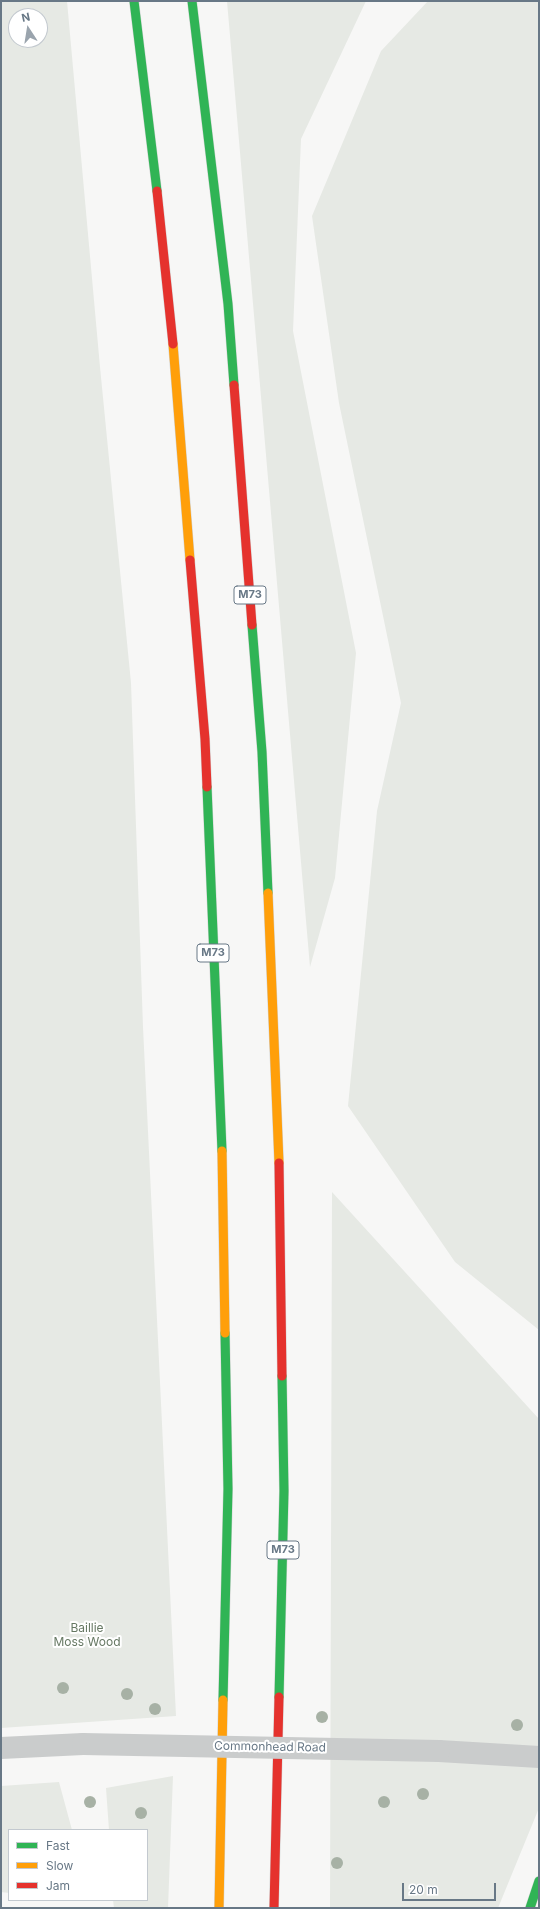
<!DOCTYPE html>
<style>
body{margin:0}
#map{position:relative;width:540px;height:1909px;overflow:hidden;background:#f7f7f6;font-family:Inter,sans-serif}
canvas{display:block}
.frame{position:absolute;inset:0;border:2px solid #687886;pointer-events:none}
.legend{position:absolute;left:8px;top:1829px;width:140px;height:72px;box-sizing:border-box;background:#fff;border:1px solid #c3c9cf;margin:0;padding:5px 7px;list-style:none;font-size:12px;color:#687886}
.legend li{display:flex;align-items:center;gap:8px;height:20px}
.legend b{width:20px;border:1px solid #c3c9cf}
.north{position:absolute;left:8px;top:8px;width:40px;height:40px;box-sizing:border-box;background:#fff;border:1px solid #c3c9cf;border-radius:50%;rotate:348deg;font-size:11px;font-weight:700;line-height:16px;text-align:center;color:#687886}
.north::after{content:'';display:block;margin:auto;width:14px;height:18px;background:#9aa4ad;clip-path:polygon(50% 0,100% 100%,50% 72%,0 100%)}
.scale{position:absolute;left:402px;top:1883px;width:94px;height:18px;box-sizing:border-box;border:2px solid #687886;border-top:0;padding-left:5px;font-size:12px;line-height:14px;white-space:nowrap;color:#687886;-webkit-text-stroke:3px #fff;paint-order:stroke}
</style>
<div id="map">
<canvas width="540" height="1909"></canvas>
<div class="frame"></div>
<ul class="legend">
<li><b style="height:5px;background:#30b455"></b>Fast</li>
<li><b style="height:5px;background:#ff9f0a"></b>Slow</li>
<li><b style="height:5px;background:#e5322d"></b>Jam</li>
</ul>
<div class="north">N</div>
<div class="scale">20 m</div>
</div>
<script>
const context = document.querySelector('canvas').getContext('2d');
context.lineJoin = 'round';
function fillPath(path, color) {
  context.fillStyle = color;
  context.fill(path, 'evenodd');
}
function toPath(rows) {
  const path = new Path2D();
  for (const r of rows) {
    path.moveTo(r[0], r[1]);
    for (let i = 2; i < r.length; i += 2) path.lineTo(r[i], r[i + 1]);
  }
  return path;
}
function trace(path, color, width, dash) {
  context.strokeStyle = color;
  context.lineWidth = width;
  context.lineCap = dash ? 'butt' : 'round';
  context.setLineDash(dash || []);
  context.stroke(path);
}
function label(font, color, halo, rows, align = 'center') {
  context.font = font + ' Inter,sans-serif';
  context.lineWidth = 4;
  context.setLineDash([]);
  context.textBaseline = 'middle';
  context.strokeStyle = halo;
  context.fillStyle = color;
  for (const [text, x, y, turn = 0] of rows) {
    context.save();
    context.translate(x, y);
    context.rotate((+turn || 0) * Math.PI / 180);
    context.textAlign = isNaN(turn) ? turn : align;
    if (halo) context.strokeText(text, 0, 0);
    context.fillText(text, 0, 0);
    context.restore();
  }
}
fillPath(toPath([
 [1,1,67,1,100,367,131,683,143,1027,176,1716,1,1728],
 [16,16,40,16,40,40,16,40],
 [227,1,366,1,301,139,293,331,356,653,335,878,310,967],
 [428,1,539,1,539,1330,455,1262,348,1106,377,811,401,703,339,403,312,216,381,51],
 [332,1192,539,1419,539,1808,498,1908,330,1908],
 [173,1776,168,1908,114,1908,113,1900,147,1900,147,1830,109,1830,106,1788],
 [59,1782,72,1830,9,1830,9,1893,1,1892,1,1786]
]), '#e6e9e4');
const fast = toPath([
 [134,1,157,191],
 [192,1,228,304,234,385],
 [252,625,262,752,268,893],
 [207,787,222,1151],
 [279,1697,284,1491,282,1376],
 [223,1700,228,1489,225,1333],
 [530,1908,539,1881]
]);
const slow = toPath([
 [173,344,190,560],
 [268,893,279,1163],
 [222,1151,225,1333],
 [219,1908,223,1700]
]);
const jam = toPath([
 [157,191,173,344],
 [234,385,252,625],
 [190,560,205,739,207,787],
 [279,1163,282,1376],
 [274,1908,279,1697]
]);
trace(fast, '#d3d4d4', 10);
trace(slow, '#d3d4d4', 10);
trace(jam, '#d3d4d4', 10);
trace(toPath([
 [1,1748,83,1744],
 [439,1751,539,1757]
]), '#cacccc', 22);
trace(fast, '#30b455', 9);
trace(slow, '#ff9f0a', 9);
trace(jam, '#e5322d', 9);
trace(toPath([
 [83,1744,439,1751]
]), '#cacccc', 22);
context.fillStyle = '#a7b1a5';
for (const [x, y] of [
 [63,1688],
 [127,1694],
 [155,1709],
 [322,1717],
 [517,1725],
 [423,1794],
 [90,1802],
 [384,1802],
 [141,1813],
 [337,1863]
]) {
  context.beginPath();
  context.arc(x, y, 6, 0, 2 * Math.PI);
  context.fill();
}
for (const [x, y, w] of [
 [250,595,32],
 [213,953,32],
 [283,1550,32]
]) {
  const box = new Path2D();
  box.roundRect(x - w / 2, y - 9, w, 18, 3);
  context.fillStyle = '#fff';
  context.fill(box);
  trace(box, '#687886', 1);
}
label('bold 11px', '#687886', null, [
 ["M73",250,595],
 ["M73",213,953],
 ["M73",283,1550]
]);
label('12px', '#667863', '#fff', [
 ["Baillie",87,1628],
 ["Moss Wood",87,1642]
]);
label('12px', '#687886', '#fff', [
 ["Commonhead Road",270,1747,1]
]);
</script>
